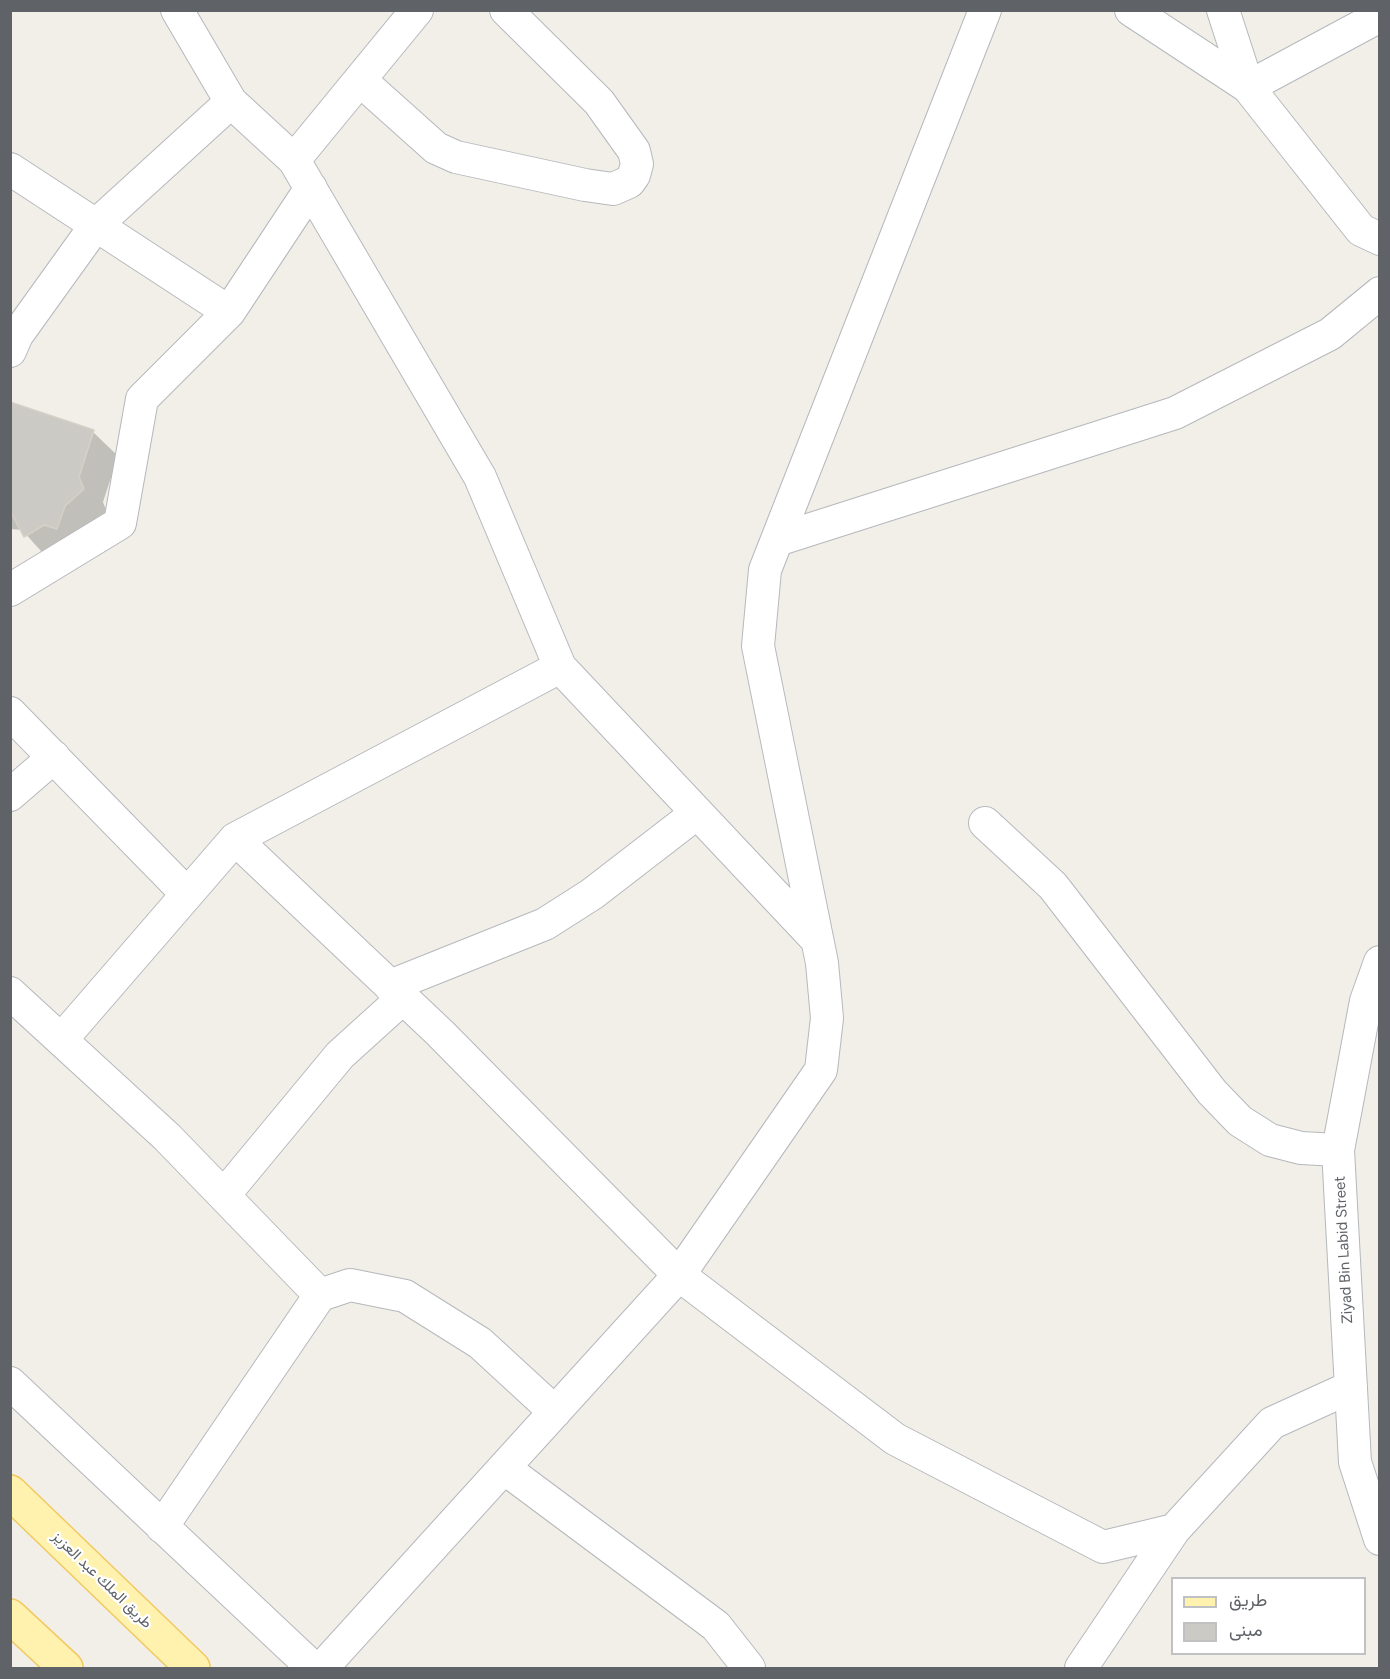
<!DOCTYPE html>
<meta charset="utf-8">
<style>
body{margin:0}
#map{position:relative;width:1390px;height:1679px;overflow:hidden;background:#f1efe8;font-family:Figtree,Vazirmatn,sans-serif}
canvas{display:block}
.frame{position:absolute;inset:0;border:12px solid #5f6368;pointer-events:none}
.legend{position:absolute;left:1171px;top:1577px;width:195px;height:78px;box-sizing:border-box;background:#fff;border:2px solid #bfc1c3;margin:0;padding:8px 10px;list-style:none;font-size:18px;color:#5f6368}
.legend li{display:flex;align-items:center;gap:12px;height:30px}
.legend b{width:30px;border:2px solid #bfc1c3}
</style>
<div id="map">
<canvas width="1390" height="1679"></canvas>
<div class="frame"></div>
<ul class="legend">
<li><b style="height:8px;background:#fff2af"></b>طريق</li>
<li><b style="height:16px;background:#cccac5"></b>مبنى</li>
</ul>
</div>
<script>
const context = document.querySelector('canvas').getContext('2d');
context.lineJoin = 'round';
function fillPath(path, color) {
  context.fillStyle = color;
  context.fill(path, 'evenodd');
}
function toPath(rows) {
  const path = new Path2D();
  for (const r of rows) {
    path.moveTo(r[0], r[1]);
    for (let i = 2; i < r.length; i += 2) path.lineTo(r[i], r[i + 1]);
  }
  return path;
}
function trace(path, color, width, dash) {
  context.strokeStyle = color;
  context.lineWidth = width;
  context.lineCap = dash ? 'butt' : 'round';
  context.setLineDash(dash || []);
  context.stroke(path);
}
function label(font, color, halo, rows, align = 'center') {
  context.font = font + ' Figtree,Vazirmatn,sans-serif';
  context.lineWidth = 4.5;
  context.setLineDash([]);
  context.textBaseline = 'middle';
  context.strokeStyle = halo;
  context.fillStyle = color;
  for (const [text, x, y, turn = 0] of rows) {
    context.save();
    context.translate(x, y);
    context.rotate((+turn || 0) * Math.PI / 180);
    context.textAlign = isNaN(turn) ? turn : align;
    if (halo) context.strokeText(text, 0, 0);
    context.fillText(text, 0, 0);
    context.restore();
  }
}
fillPath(toPath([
 [10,404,93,432,118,456,103,502,108,515,50,561,22,530,10,529]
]), '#0003');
const building = toPath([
 [10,402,94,430,79,477,84,489,65,506,57,529,44,525,24,537,10,511,10,402]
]);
fillPath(building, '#cccac5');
trace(building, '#d6d1c6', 1.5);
const minor = toPath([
 [177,10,231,102,294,160,480,477,560,667,817,940],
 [1131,10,1248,87,1361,230,1380,239],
 [1223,10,1248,87,1380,16],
 [360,80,436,148,456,157,585,185,613,189,629,182,634,175,637,164,634,151,599,102,506,10],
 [294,160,417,10],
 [10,169,229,312],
 [10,351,17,335,96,225,231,102],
 [777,540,1175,413,1330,334,1380,293],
 [10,590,120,523,142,399,229,312,311,188],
 [10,713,187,894],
 [10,795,54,757],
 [985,823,1053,886,1212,1092,1240,1121,1270,1140,1301,1148,1338,1150],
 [235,839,440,1033,679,1275,895,1439,1103,1547,1174,1530,1272,1423,1351,1387],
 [1380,962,1366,1001,1338,1150,1355,1462,1380,1539],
 [390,986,545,924,592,894,697,813],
 [10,993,167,1137,320,1295],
 [62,1039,235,839,560,667],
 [224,1195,340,1055,403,998],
 [10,1383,313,1668],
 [504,1468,716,1626,749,1668],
 [162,1527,320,1295,350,1285,405,1296,480,1343,555,1412],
 [322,1668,679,1275,821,1070,827,1018,822,963,758,646,765,570,985,10],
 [1081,1668,1174,1530]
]);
const major = toPath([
 [10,1492,193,1668],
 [10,1616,66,1668]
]);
trace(minor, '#b5b8bc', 34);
trace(major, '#f2c960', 36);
trace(minor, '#fff', 32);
trace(major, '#fff2af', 33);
label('15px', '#5f6368', '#fff', [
 ["Ziyad Bin Labid Street",1344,1250,-93],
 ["طريق الملك عبد العزيز",102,1580,44]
]);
</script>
